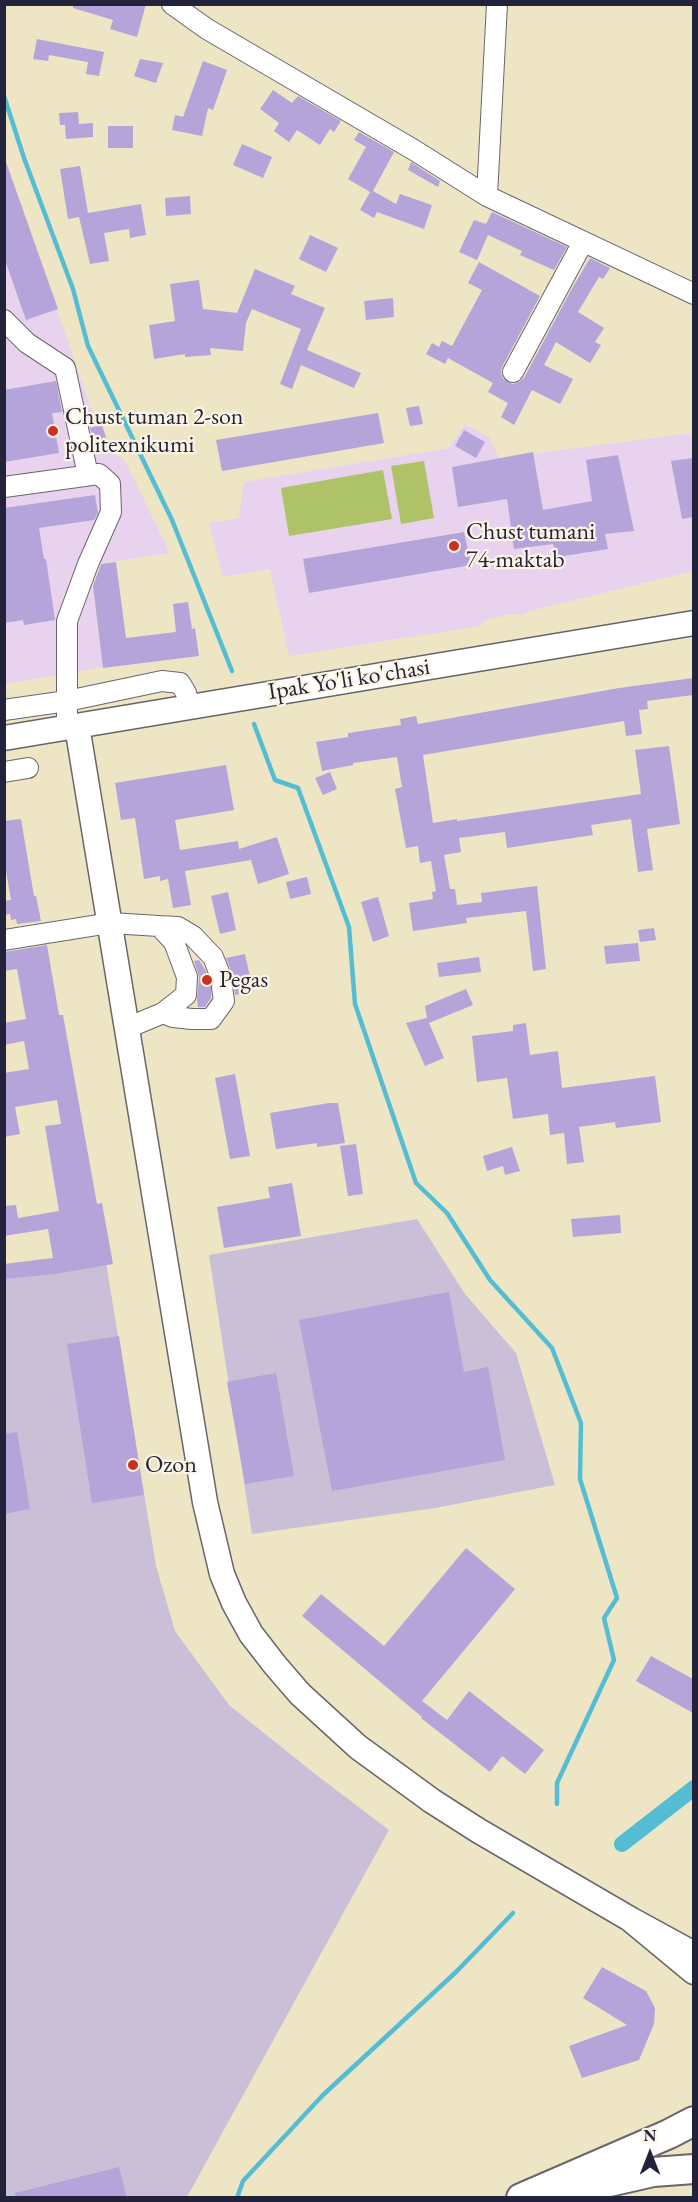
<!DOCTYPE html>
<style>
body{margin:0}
#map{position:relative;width:698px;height:2202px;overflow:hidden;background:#eee5c5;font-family:"EB Garamond",serif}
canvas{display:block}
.frame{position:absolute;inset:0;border:6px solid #22223b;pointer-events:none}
.north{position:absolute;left:620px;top:2124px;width:60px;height:60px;-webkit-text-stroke:4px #fcf5e5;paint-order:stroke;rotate:0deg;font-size:16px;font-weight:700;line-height:24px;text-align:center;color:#22223b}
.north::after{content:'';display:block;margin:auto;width:21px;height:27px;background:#22223b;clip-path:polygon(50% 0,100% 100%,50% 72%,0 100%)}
</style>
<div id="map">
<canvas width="698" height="2202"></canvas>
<div class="frame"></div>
<div class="north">N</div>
</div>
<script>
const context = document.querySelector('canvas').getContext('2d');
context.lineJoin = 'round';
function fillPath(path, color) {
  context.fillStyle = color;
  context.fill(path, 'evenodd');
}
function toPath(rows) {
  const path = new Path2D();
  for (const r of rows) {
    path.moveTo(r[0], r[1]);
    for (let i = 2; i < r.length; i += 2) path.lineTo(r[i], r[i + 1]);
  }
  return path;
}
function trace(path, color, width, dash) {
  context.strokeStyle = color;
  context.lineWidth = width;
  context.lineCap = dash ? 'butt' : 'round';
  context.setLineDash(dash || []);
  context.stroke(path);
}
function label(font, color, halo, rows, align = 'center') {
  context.font = font + ' "EB Garamond",serif';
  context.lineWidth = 4.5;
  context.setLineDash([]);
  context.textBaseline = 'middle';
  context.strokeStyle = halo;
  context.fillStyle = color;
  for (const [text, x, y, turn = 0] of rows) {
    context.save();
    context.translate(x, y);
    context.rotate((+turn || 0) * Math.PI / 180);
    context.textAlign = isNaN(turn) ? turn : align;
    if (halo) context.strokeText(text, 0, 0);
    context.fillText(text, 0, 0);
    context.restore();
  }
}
fillPath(toPath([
 [5,159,92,411,112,450,125,461,170,553,90,565,103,667,5,684],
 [465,424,489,437,499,458,693,433,693,571,530,611,522,615,512,614,485,620,480,626,289,656,270,569,223,577,209,523,239,518,244,482,449,448]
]), '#e9d2ed');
fillPath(toPath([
 [417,1219,465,1294,516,1353,555,1485,435,1508,252,1534,209,1255],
 [106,1263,156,1566,175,1631,229,1705,319,1777,389,1830,187,2197,5,2197,4,1274]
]), '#c9bfd7');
fillPath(toPath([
 [424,461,434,518,401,524,391,466],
 [383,470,392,519,289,536,281,488]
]), '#aec367');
trace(toPath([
 [4,96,24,158,73,289,88,346,172,520,232,671],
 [254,724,275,780,298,788,349,927,355,1004,416,1183,447,1213,490,1280,552,1348,581,1423,580,1479,617,1598,604,1618,614,1660,557,1783,557,1804],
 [237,2198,243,2181,323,2095,456,1972,513,1913]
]), '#55bdd3', 4.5);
trace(toPath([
 [622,1844,694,1788]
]), '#55bdd3', 16);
fillPath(toPath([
 [73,4,146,4,137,37,110,29,113,20,73,8],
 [37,39,104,52,99,76,86,74,88,62,49,55,48,61,33,59],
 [140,59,163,63,156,83,134,76],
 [203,61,227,70,213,110,208,108,202,136,172,130,175,115,183,117],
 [273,90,292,103,298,96,341,121,334,132,330,129,320,145,297,130,289,142,274,131,279,123,260,109],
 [78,112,79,124,93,123,93,137,66,139,65,125,60,125,59,113],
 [108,126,133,126,133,148,108,148],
 [359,132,394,152,373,191,396,204,400,194,432,205,424,229,377,212,374,218,360,210,370,192,348,179,366,147,354,140],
 [242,144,272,157,263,178,233,165],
 [4,162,6,162,58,309,26,320,4,257],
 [411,162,440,181,438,187,408,170],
 [80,166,88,213,141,204,146,235,130,238,129,229,104,233,109,261,90,264,79,217,68,219,60,169],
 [190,196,191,214,166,216,165,198],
 [492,212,567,247,554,270,520,255,522,251,488,235,477,260,459,252,474,220,486,224],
 [310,235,338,248,326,272,299,259],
 [590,258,610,268,603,279,599,277,578,312,604,328,595,342,601,345,590,363,556,342,544,365,573,379,560,404,532,390,514,425,501,417,508,403,488,392,493,383,448,358,445,364,426,354,432,343,439,347,442,341,452,346,482,290,468,283,479,262,540,296,502,367,501,373,503,379,513,384,519,382,524,378,570,292],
 [255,269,295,286,291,294,325,308,307,350,361,373,354,388,301,365,292,389,280,384,301,329,252,309,246,323,243,351,210,348,211,355,185,357,185,354,154,359,149,325,175,321,170,284,199,280,203,309,237,313],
 [393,298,394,317,366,320,364,301],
 [56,381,62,412,52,413,59,453,4,462,4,390],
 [419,406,423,424,410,426,406,408],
 [378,413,384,443,222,471,216,440],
 [102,425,109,447,97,451,90,428],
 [464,430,485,442,476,458,455,446],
 [533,452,543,510,592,501,586,460,618,455,634,531,605,534,608,549,558,557,553,544,514,549,507,499,458,507,452,467],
 [693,458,693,517,682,519,671,461],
 [95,495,98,513,94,520,39,528,44,559,46,559,55,620,24,625,23,620,4,623,4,508],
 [464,532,471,565,309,593,303,559],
 [116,562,126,638,176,632,173,604,188,602,192,629,195,628,199,656,103,668,93,586,101,564],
 [693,678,693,695,647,701,648,709,639,710,642,734,626,736,624,721,423,755,433,823,457,819,457,821,641,794,635,750,669,746,680,824,647,829,653,870,638,872,631,819,591,825,593,835,507,848,505,832,459,838,461,852,444,855,450,889,455,889,457,905,482,902,481,893,537,886,546,969,533,971,526,911,466,918,467,923,413,931,409,903,433,899,432,892,436,891,431,861,420,863,418,846,406,848,395,789,402,787,397,757,353,763,353,765,322,771,316,742,348,737,348,733,401,725,400,719,416,716,418,724,619,688],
 [226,765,234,810,175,820,180,850,238,841,239,849,277,837,289,874,258,884,251,860,185,871,191,905,173,908,168,879,160,881,160,876,144,879,135,818,121,820,115,783],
 [330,772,337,789,323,795,315,778],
 [21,819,34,896,36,896,41,921,17,924,16,919,11,920,10,914,4,915,4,901,11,900,4,859,4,821],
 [307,877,311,894,290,899,286,882],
 [228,892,236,930,220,934,211,896],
 [378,897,389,936,373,942,361,902],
 [654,928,656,940,640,942,638,930],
 [638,943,640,961,606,964,604,946],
 [47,945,59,1015,63,1015,97,1204,102,1203,113,1264,55,1274,4,1279,4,1264,53,1258,48,1229,4,1236,4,1206,16,1205,18,1218,59,1211,45,1126,61,1124,57,1100,15,1107,20,1134,4,1137,4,1073,29,1069,24,1041,4,1045,4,1023,26,1019,17,969,4,971,4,952],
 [245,954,253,991,235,995,234,985,229,978,230,968,226,958],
 [479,957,481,972,439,977,437,963],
 [199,960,212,981,211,998,205,1007,198,1007,197,1000,199,977,194,961],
 [466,989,473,1005,429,1023,444,1058,425,1066,406,1023,427,1018,425,1006],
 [526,1023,530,1055,558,1051,562,1088,655,1076,661,1122,616,1128,615,1122,579,1127,584,1162,567,1164,564,1133,550,1135,548,1114,513,1119,507,1078,477,1082,472,1036,513,1031,513,1025],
 [235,1074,250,1156,230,1159,215,1078],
 [329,1103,338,1103,345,1143,317,1147,317,1143,276,1149,270,1113],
 [356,1144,363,1194,348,1196,340,1146],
 [512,1147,520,1171,505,1175,503,1166,487,1171,483,1156],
 [292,1183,301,1236,224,1248,217,1207,270,1198,268,1187],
 [620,1215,621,1233,573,1237,571,1219],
 [449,1292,464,1372,488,1367,505,1460,332,1491,299,1320],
 [119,1336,144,1495,92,1503,67,1344],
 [276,1373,294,1476,245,1484,227,1382],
 [17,1432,30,1509,4,1514,4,1434],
 [466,1548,515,1589,422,1701,447,1720,469,1691,544,1750,525,1774,502,1756,490,1772,421,1718,422,1717,302,1616,321,1594,384,1646],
 [651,1656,693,1679,693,1713,636,1681],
 [602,1967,646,1991,655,2008,654,2024,639,2060,582,2078,569,2046,627,2025,583,1998],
 [119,2167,127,2198,15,2198,15,2193]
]), '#b5a4d9');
const minor = toPath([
 [172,4,207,29,414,150,487,196,694,294],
 [487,196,497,4],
 [4,320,27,343,65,368,88,475],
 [513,372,583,242],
 [4,487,99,474,110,484,111,512,88,564,67,621,67,727],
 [4,710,67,701,162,681,180,683,186,693,190,707],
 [4,772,28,768],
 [159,926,178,927,193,936,213,957,219,972],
 [4,940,110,923,159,926,174,942,187,977,186,995,163,1013,127,1028],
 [163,1013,173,1017,192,1019,211,1019,224,1001,222,987]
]);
const major = toPath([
 [77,726,205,1502,222,1574,234,1603,251,1634,275,1665,300,1694,358,1747,432,1801,479,1831,630,1919],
 [4,738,694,623],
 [694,1954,630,1919,694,1972]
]);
const highway = toPath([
 [570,2191,653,2172,694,2169],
 [521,2198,669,2134,694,2121]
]);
trace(minor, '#69666b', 22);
trace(major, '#69666b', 27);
trace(highway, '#69666b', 32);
trace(minor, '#fff', 20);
trace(major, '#fff', 24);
trace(highway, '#fff', 28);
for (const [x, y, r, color] of [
 [53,431,6,"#c8321e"],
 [454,546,6,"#c8321e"],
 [207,980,6,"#c8321e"],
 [133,1465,6,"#c8321e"]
]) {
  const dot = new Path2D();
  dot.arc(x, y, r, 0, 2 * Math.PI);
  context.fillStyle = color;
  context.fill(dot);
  trace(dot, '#fcf5e5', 2);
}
label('24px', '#22223b', '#fcf5e5', [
 ["Chust tuman 2-son",65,417],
 ["politexnikumi",65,445],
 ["Chust tumani",466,532],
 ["74-maktab",466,560],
 ["Pegas",219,980],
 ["Ozon",145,1465]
], 'left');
label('24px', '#22223b', '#fcf5e5', [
 ["Ipak Yo'li ko'chasi",349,680,-9]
]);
</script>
